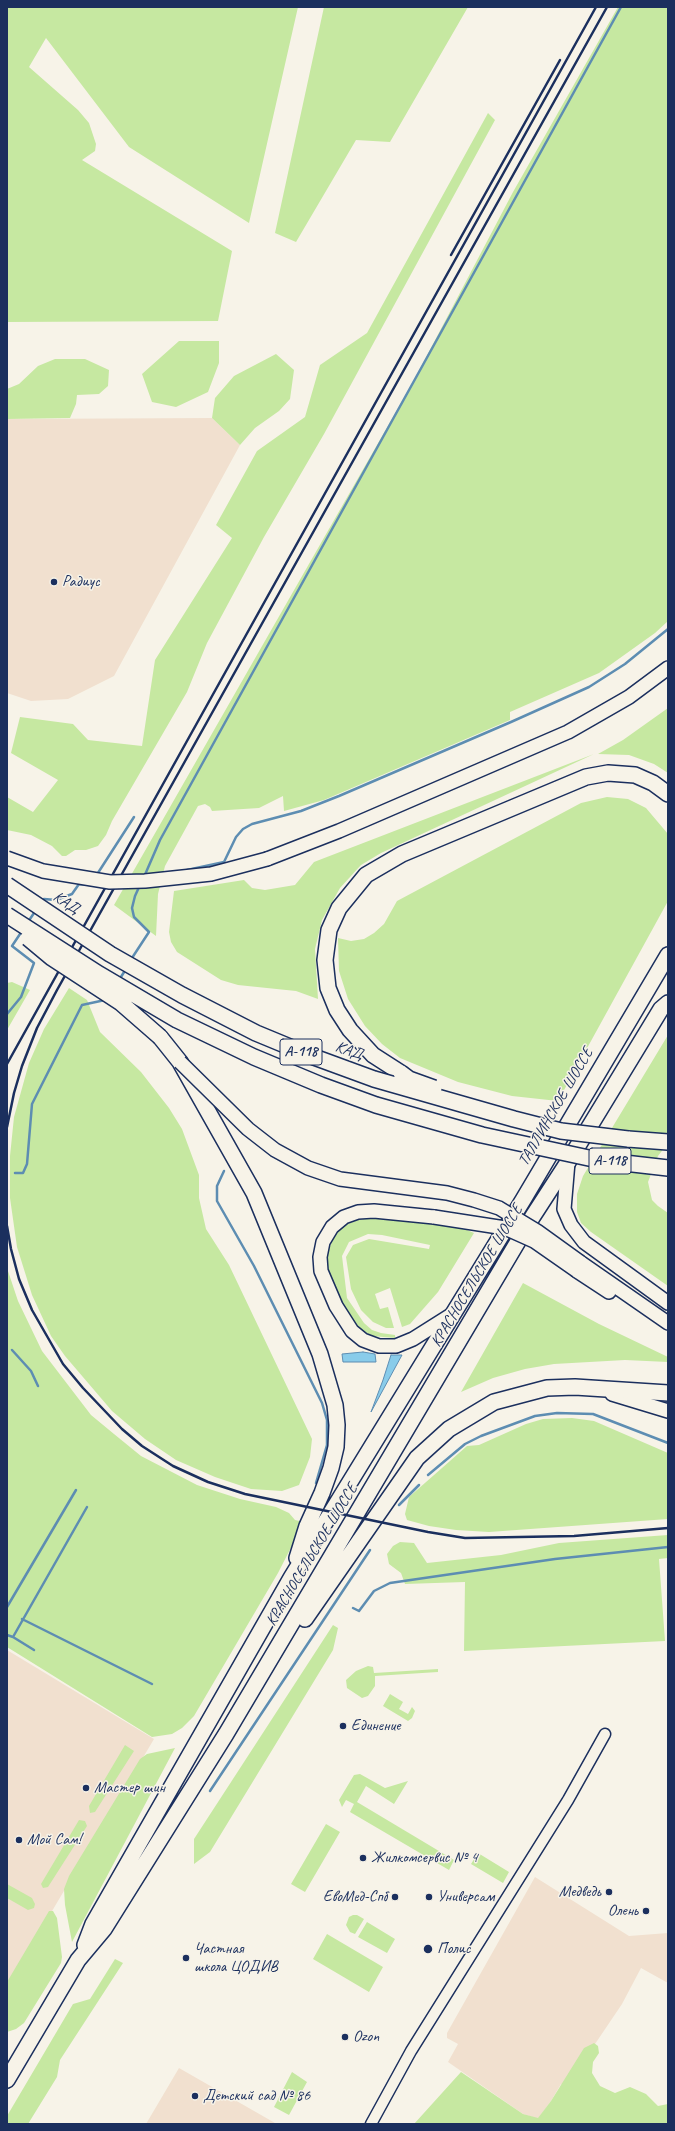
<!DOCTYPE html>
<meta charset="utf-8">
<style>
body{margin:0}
#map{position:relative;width:675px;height:2131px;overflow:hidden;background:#f7f3e8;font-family:Caveat,sans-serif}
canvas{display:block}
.frame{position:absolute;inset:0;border:8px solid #1b2f5e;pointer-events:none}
</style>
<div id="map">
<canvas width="675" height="2131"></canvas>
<div class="frame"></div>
</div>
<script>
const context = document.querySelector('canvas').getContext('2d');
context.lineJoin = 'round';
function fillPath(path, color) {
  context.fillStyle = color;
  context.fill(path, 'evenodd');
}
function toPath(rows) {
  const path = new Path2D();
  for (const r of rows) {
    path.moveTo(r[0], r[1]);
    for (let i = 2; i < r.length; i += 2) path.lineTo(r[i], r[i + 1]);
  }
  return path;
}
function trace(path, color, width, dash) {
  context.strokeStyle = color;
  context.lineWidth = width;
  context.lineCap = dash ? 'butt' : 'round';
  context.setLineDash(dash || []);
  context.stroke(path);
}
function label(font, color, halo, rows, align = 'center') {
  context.font = font + ' Caveat,sans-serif';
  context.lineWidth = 3;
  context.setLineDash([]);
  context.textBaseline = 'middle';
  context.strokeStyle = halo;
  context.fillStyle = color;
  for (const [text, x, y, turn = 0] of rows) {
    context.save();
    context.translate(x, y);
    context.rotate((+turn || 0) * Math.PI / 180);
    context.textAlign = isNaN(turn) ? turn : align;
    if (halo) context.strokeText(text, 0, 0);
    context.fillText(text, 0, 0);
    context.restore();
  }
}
fillPath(toPath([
 [212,418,240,445,114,676,68,699,31,701,7,693,7,419],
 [7,1650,154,1739,7,1987],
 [535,1877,629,1936,668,1933,668,1983,641,1968,622,2004,566,2087,561,2084,551,2101,538,2119,523,2114,448,2062,458,2044,447,2038,447,2033],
 [179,2068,275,2123,274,2124,146,2124]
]), '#f1e0cf');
fillPath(toPath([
 [7,7,298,7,249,223,129,147,46,38,29,67,78,110,89,123,96,144,95,151,82,160,232,251,218,321,7,322],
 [324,7,468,7,390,142,356,140,296,242,275,233],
 [618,7,668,7,668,621,655,633,599,673,510,712,510,720,324,800,284,811,283,796,259,808,212,811,210,807,205,804,198,806,165,866,158,894,156,936,114,905,413,382,513,192],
 [488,113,495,120,324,434,264,537,207,643,187,692,112,821,106,835,98,846,86,850,75,850,66,856,62,856,52,846,31,835,7,830,7,797,33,812,58,780,11,753,20,717,73,724,88,740,142,746,155,660,232,538,216,525,257,451,305,417,320,365,367,333],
 [179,341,219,341,219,363,208,392,176,407,152,402,142,374],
 [276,354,294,370,290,399,279,411,255,428,240,445,212,418,215,398,234,376],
 [55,359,85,359,109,370,108,386,99,394,77,395,76,404,70,418,7,419,7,389,19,384,38,366],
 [668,708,668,773,654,764,629,755,598,754,623,740],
 [594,754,381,853,361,865,340,888,322,920,315,949,318,999,296,991,238,985,221,980,177,952,171,942,169,932,174,891,244,880,252,888,265,890,295,885,314,862],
 [607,797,628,799,646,808,668,834,668,901,558,1101,512,1096,458,1082,400,1058,382,1044,365,1026,348,999,339,971,338,938,351,941,364,939,374,933,384,924,397,901,581,803],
 [12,982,30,990,7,1030,7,983],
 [69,988,87,1000,100,1032,141,1072,169,1108,182,1129,199,1175,199,1198,206,1229,229,1265,312,1439,310,1457,299,1485,282,1491,251,1489,215,1477,176,1460,145,1439,112,1411,65,1356,51,1336,32,1295,17,1247,10,1198,10,1156,14,1117,29,1063,44,1029],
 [668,1035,668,1143,658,1156,648,1182,652,1200,658,1206,668,1213,668,1286,591,1232,581,1223,577,1212,577,1194,583,1176],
 [369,1218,460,1227,474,1233,438,1292,410,1324,402,1327,390,1288,375,1294,380,1309,388,1307,394,1328,386,1328,373,1322,361,1310,351,1289,346,1257,353,1245,369,1239,429,1249,430,1245,382,1235,368,1234,349,1242,342,1256,347,1298,364,1323,372,1330,381,1333,395,1335,395,1338,372,1336,361,1330,348,1318,328,1276,326,1256,335,1234,345,1225,358,1220],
 [7,1268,18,1301,42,1351,91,1415,114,1434,141,1456,197,1485,240,1499,276,1507,289,1513,295,1520,304,1522,278,1573,194,1716,182,1728,172,1734,152,1737,7,1647],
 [523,1283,599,1324,668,1357,668,1362,625,1360,554,1364,525,1369,493,1378,461,1392],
 [572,1418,594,1421,668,1453,668,1519,489,1532,456,1530,429,1526,407,1520,405,1514,409,1497,467,1446,479,1445,526,1424,543,1419],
 [668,1535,668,1558,659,1559,665,1641,464,1651,465,1582,405,1584,401,1573,389,1564,387,1554,393,1546,400,1542,414,1543,427,1563,501,1555,559,1543],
 [333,1625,338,1628,333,1650,210,1852,194,1864,194,1839],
 [368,1666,373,1667,374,1673,438,1669,438,1672,375,1676,375,1686,368,1696,362,1698,347,1688,346,1680,356,1671],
 [390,1694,403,1702,399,1709,408,1714,412,1707,415,1711,412,1718,408,1721,383,1706],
 [125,1745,134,1751,95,1812,90,1813,89,1806],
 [175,1748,72,1942,65,1905,64,1889,69,1876,140,1759,147,1754],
 [360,1774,385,1788,408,1781,394,1804,366,1786,357,1802,454,1860,449,1870,350,1812,354,1804,346,1800,342,1807,339,1800,354,1775],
 [79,1820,85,1821,87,1826,48,1887,43,1888,41,1884],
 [326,1824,340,1832,305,1892,291,1884],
 [478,1853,509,1872,503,1883,471,1864],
 [7,1884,32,1898,35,1904,34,1908,28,1910,7,1898],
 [49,1911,53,1911,57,1918,62,1957,61,1963,24,2023,16,2029,7,2032,7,1982],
 [353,1915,357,1915,364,1919,355,1934,350,1932,346,1925,349,1917],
 [367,1922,395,1939,387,1953,358,1937],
 [327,1934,383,1967,369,1992,313,1959],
 [115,1959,123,1963,60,2060,57,2077,28,2124,7,2124,7,2116,73,2004,90,1999],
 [594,2043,598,2046,599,2053,593,2062,592,2073,600,2086,615,2093,630,2087,646,2094,658,2106,668,2104,668,2124,414,2124,461,2072,523,2114,538,2118,551,2101,584,2048],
 [292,2072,307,2082,289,2115,274,2107]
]), '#c6e8a1');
const water = toPath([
 [363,1352,375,1354,376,1362,343,1362,342,1354,363,1352],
 [391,1355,402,1355,371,1412,383,1380,391,1355]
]);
fillPath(water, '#89ccea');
trace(water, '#5d8db2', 1);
trace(toPath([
 [187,870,224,862,236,837,243,829,252,824,301,811,339,796,511,722,589,687,625,664,668,629],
 [96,876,134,817],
 [144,877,160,840,621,7],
 [41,902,44,899,56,900,72,894,79,884,90,885],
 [28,922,36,910],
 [130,961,149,932,134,917,132,908,135,896,140,885],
 [119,980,126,969],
 [7,1014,21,997,34,963,12,946,22,931],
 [224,1171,217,1186,217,1201,254,1266,322,1403,327,1420,327,1445,316,1483],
 [15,1173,23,1173,27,1164,32,1104,82,1005,105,1000],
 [12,1350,31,1371,38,1386],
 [428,1475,465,1444,481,1436,535,1416,557,1413,593,1414,668,1443],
 [399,1505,419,1485],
 [7,1607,76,1490],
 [353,1608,359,1611,374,1591,390,1583,555,1559,668,1547],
 [22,1619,152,1684],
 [7,1635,13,1637],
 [34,1650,13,1637,87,1507],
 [210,1791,370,1550]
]), '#5d8db2', 2.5);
const minor = toPath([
 [371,2124,411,2051,568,1800,605,1734]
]);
const major = toPath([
 [267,859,339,831,568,732,629,697,668,668],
 [568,1162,564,1209,571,1225,584,1242,668,1303],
 [434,1217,374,1211,358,1212,344,1217,332,1227,323,1242,320,1257,321,1271,336,1306,352,1331,363,1340,379,1346,396,1346,413,1339,451,1315],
 [580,1262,668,1323],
 [577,1271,609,1292],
 [612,1394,668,1411]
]);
const highway = toPath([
 [160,1037,180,1062,254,1193,320,1354,335,1405,337,1425,336,1447,331,1468,322,1493,307,1526,297,1558],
 [401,1073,373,1055,350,1030,337,1010,328,988,325,960,329,930,339,908,366,875,402,854,586,777,608,773,635,775,653,783,668,794],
 [628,1139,668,1142],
 [305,1619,417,1458,449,1429,494,1402,547,1388,575,1387,668,1393],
 [85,1945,93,1924,291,1578,523,1200,668,955],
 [7,2080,78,1960,104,1929,226,1734,533,1216,568,1162,661,1009,668,1003]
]);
trace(minor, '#1b2f5e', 13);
trace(major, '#1b2f5e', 16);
trace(highway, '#1b2f5e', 18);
trace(minor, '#f7f3e8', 10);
trace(major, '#f7f3e8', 13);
trace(highway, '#f7f3e8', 15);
trace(toPath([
 [451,255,560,60],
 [7,1064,596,7],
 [7,1127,14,1093,22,1066,37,1028,57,990,607,7],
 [7,1226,11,1249,19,1279,32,1310,63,1364,83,1388,122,1429,142,1446,173,1466,208,1482,245,1494,428,1532,465,1538,574,1536,668,1528]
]), '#1b2f5e', 2.5);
const majorBridge = toPath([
 [7,858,43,871,110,882,145,881,211,874,267,859],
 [180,1062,248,1129,275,1150,308,1168,340,1179,447,1193,474,1200,499,1208,537,1231,580,1262],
 [434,1217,505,1228,534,1241,577,1271]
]);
const highwayBridge = toPath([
 [7,885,110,954,182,995,256,1033,314,1057,374,1079,514,1119,561,1131,628,1139],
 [7,915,99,974,177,1020,254,1057,321,1085,376,1105,482,1135,598,1160,668,1168],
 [28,938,52,958,121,1003,160,1037],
 [401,1073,409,1079,434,1088]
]);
trace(majorBridge, '#1b2f5e', 16, []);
trace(highwayBridge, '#1b2f5e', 18, []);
trace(majorBridge, '#f7f3e8', 13);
trace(highwayBridge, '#f7f3e8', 15);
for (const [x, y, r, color] of [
 [54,582,4,"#1b2f5e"],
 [343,1726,4,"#1b2f5e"],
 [86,1788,4,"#1b2f5e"],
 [19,1840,4,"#1b2f5e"],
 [363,1858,4,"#1b2f5e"],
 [609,1892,4,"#1b2f5e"],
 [395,1897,4,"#1b2f5e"],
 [429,1897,4,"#1b2f5e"],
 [646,1911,4,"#1b2f5e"],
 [428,1949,5,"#1b2f5e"],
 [186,1958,4,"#1b2f5e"],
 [345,2037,4,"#1b2f5e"],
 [195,2096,4,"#1b2f5e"]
]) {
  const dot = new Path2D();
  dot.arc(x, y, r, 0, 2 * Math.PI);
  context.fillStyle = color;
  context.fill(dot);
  trace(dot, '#f7f3e8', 1.5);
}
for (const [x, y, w] of [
 [301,1052,42],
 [610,1161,42]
]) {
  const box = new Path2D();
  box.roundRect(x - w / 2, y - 13, w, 26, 3);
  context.fillStyle = '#f7f3e8';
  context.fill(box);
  trace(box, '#1b2f5e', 1);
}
label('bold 15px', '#1b2f5e', null, [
 ["А-118",301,1052],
 ["А-118",610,1161]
]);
label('16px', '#1b2f5e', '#f7f3e8', [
 ["Радиус",62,582],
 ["Единение",351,1726],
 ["Мастер шин",94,1788],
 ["Мой Сам!",27,1840],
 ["Жилкомсервис № 4",371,1858],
 ["Медведь",601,1892,"right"],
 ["ЕвоМед-Спб",387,1897,"right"],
 ["Универсам",437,1897],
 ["Олень",638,1911,"right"],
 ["Частная",194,1949],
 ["школа ЦОДИВ",194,1967],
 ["Полис",437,1949],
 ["Ozon",353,2037],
 ["Детский сад № 86",203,2096]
], 'left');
label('16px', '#1b2f5e', '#f7f3e8', [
 ["КАД",66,903,34],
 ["КАД",349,1051,20],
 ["ТАЛЛИНСКОЕ ШОССЕ",556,1107,-60],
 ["КРАСНОСЕЛЬСКОЕ ШОССЕ",477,1276,-59],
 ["КРАСНОСЕЛЬСКОЕ ШОССЕ",312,1555,-59]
]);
</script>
